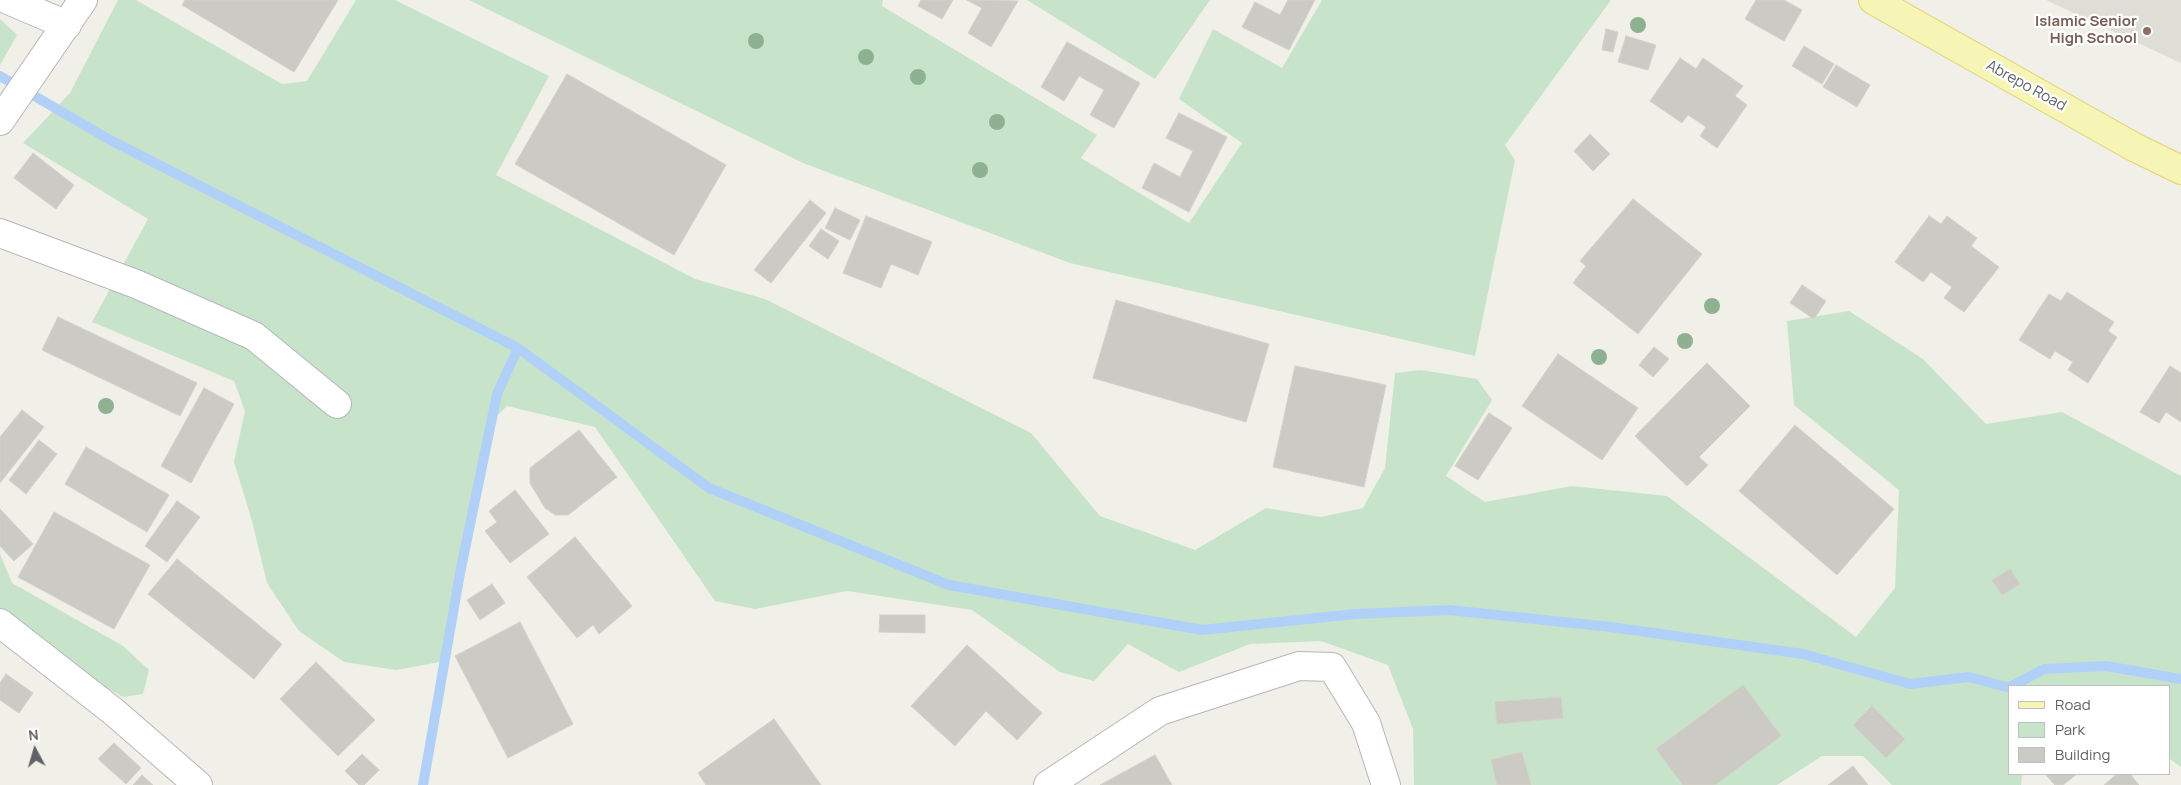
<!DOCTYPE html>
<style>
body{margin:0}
#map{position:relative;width:2181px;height:785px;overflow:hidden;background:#f0efe8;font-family:Manrope,sans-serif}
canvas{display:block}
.legend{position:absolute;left:2008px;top:685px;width:162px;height:90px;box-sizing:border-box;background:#fff;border:1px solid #bfc0c2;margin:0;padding:6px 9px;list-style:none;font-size:15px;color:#5f6266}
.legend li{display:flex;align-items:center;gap:10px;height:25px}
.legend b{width:25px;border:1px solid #bfc0c2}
.north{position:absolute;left:10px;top:725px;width:50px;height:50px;-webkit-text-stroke:4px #fff;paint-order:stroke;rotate:354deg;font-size:14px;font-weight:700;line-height:20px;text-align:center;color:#5f6266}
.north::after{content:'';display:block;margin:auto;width:18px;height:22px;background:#5f6266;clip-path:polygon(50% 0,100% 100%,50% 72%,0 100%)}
</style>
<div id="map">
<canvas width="2181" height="785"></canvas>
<ul class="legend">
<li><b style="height:6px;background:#f7f5b5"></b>Road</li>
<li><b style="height:14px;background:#c7e4cb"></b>Park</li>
<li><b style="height:14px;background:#cbcac4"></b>Building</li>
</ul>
<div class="north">N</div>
</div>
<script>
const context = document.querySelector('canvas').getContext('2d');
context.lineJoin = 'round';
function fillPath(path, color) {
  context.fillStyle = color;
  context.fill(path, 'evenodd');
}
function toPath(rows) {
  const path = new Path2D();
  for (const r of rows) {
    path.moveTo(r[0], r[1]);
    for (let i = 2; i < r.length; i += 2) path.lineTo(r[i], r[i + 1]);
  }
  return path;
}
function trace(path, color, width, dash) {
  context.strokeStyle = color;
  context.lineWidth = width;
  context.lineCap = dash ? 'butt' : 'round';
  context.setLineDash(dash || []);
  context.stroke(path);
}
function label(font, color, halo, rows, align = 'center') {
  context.font = font + ' Manrope,sans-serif';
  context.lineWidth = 4.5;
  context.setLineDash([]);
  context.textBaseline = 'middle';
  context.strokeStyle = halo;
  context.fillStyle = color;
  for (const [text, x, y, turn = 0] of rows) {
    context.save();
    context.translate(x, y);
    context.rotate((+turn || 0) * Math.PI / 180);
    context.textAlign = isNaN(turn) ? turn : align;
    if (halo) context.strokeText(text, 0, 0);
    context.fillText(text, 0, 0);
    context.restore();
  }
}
fillPath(toPath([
 [2046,0,2181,0,2181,63]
]), '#dfded6');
fillPath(toPath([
 [118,0,136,0,282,84,307,81,356,0,395,0,549,76,496,175,695,279,765,299,1031,433,1100,516,1195,550,1266,508,1321,517,1363,508,1385,468,1395,373,1421,370,1477,379,1492,400,1446,476,1485,502,1572,486,1667,496,1856,637,1895,588,1899,490,1794,405,1787,321,1849,311,1923,359,1986,424,2062,412,2181,476,2181,767,2170,759,2170,686,2010,686,2010,774,2022,774,2021,785,1892,785,1863,756,1822,756,1777,785,1414,785,1413,729,1388,665,1321,641,1250,644,1179,672,1128,644,1094,681,1060,672,972,610,847,591,755,609,715,601,595,427,507,406,496,417,445,661,396,670,344,662,299,631,267,583,252,521,234,462,245,411,234,381,92,322,148,219,23,143,70,93],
 [469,0,883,0,882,6,1097,135,1081,158,1189,223,1242,143,1179,99,1213,29,1282,68,1322,0,1611,0,1505,145,1515,160,1475,356,1070,263,803,163],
 [1027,0,1210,0,1155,79],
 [0,19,17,35,0,65],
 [0,554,12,583,123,646,149,670,143,694,123,697,55,658,0,614]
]), '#c7e4cb');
trace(toPath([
 [0,76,112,141,518,348,709,488,949,585,1202,630,1355,614,1449,610,1611,627,1803,654,1910,684,1969,677,2010,688],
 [2012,686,2044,669,2106,666,2181,679],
 [423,785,460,573,497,394,518,348]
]), '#b1d0f7', 10);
const building = toPath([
 [185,0,338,0,294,72,182,5,185,0],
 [921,0,953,0,942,19,918,6,921,0],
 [967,0,1018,1,991,47,968,33,982,8,967,0],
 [1288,0,1315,0,1289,50,1242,27,1255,2,1280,15,1288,0],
 [1756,0,1784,0,1802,10,1784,41,1745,19,1756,0],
 [1606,29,1618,32,1613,52,1602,50,1606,29],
 [1626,36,1656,45,1648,70,1618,62,1626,36],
 [1067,42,1140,83,1114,128,1090,115,1104,90,1079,76,1064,101,1041,87,1067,42],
 [1804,46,1834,64,1822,84,1792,66,1804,46],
 [1680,58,1696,69,1703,58,1743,86,1735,96,1747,105,1717,148,1700,136,1706,127,1688,115,1682,123,1650,101,1680,58],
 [1836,65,1870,85,1857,107,1823,87,1836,65],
 [567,74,726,165,674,255,515,164,567,74],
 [1179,113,1227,137,1189,212,1142,188,1154,163,1180,177,1193,151,1166,138,1179,113],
 [1590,134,1610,154,1593,171,1574,151,1590,134],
 [33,153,74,185,56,209,14,178,33,153],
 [1633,199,1702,254,1638,334,1573,283,1586,266,1580,261,1633,199],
 [810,200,826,213,771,283,754,270,810,200],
 [835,208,860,220,850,240,825,228,835,208],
 [866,216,932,242,918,275,891,264,881,288,843,273,866,216],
 [1929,216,1941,224,1947,216,1977,238,1971,246,1999,267,1964,312,1944,298,1952,287,1931,272,1923,282,1895,262,1929,216],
 [821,229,839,241,828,259,809,246,821,229],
 [1802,285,1826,301,1814,319,1790,303,1802,285],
 [2067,292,2114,322,2108,331,2117,337,2088,383,2068,370,2073,362,2055,351,2050,359,2019,340,2049,294,2061,301,2067,292],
 [1116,300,1269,344,1246,422,1093,378,1116,300],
 [58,317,197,383,180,416,42,350,58,317],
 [1654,347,1669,359,1653,377,1639,365,1654,347],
 [1558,354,1638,408,1602,460,1522,406,1558,354],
 [1707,363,1750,406,1699,457,1708,465,1687,486,1635,436,1707,363],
 [1295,366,1386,385,1364,487,1273,467,1295,366],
 [2170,366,2181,373,2181,422,2166,412,2159,423,2140,412,2170,366],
 [204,388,234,404,191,483,161,466,204,388],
 [22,410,44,427,0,483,0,437,22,410],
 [1489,413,1512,428,1478,480,1455,466,1489,413],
 [1795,425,1894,509,1837,575,1739,491,1795,425],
 [579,430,617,477,568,515,555,515,545,508,530,483,530,468,579,430],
 [39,440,57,454,26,494,9,480,39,440],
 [86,447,169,495,147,532,65,484,86,447],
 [515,490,549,534,510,563,485,531,497,522,489,511,515,490],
 [177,501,200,517,167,562,145,546,177,501],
 [0,509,33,544,14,561,0,546,0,509],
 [54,512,150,565,114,629,18,577,54,512],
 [575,537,632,606,599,634,593,625,577,638,527,577,575,537],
 [177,559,282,644,254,679,148,594,177,559],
 [2010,569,2020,584,2002,595,1992,580,2010,569],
 [492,584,505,603,480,620,467,600,492,584],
 [880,615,925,615,925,633,879,632,880,615],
 [520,622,573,724,508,758,455,656,520,622],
 [967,645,1042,713,1017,740,986,711,955,746,911,706,967,645],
 [316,662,375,720,338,756,280,699,316,662],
 [6,674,33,693,19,713,0,700,0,683,6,674],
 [1743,685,1781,736,1715,785,1683,785,1656,749,1743,685],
 [1561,697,1563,718,1497,724,1495,702,1561,697],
 [1872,706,1905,739,1886,758,1853,725,1872,706],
 [774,719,821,785,706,785,698,773,774,719],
 [114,743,141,768,126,784,98,759,114,743],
 [1522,752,1531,785,1497,785,1491,760,1522,752],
 [362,754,379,770,364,785,359,785,345,771,362,754],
 [1155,755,1172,785,1100,785,1155,755],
 [1853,766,1868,785,1828,785,1853,766],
 [2045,774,2077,774,2063,785,2055,785,2045,774],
 [2117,774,2130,774,2139,785,2104,785,2117,774],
 [142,775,153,785,133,785,142,775]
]);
fillPath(building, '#cbcac4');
trace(building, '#d4d1c7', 1);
const minor = toPath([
 [8,0,67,25],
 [0,121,83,0],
 [0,233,136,284,254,336,337,404],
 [0,623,114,712,198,785],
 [1048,785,1160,711,1299,666,1332,667,1366,723,1386,785]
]);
const major = toPath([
 [1873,0,2134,147,2181,170]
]);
trace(minor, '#b5b7bb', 30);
trace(major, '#e4d26d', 30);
trace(minor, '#fff', 28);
trace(major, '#f7f5b5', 28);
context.fillStyle = '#8eb191';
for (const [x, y] of [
 [1638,25],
 [756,41],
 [866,57],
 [918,77],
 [997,122],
 [980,170],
 [1712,306],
 [1685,341],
 [1599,357],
 [106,406]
]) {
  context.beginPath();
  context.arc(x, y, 8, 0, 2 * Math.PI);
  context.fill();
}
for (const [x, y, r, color] of [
 [2147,31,5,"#8d6e63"]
]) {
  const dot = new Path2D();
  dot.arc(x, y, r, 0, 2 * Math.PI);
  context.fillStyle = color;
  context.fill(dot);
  trace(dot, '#fff', 2);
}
label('bold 15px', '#785e54', '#fff', [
 ["Islamic Senior",2137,22],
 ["High School",2137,39]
], 'right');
label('15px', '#5f6266', '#fff', [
 ["Abrepo Road",2026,86,29]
]);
</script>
